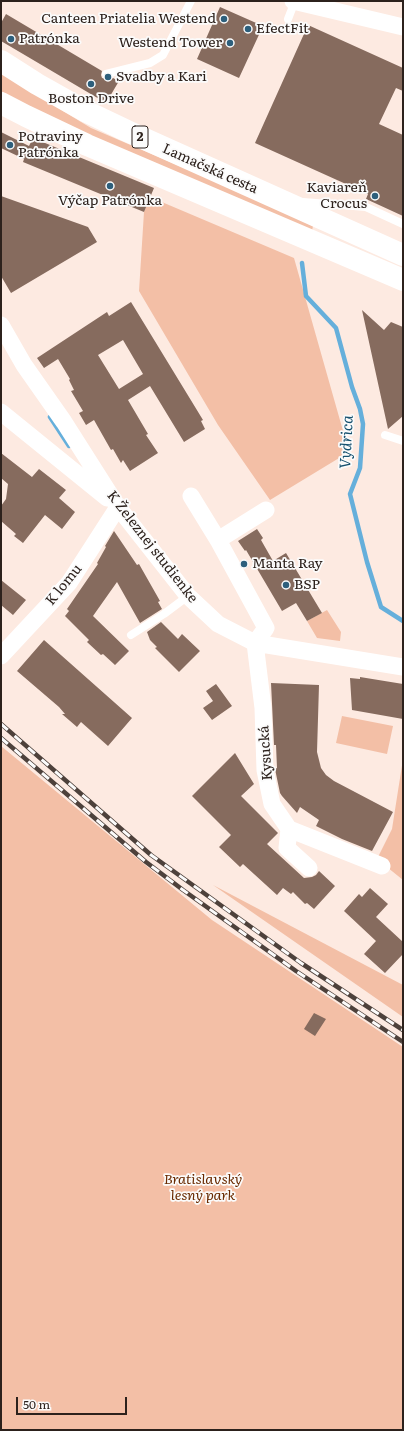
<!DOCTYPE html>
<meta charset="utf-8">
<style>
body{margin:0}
#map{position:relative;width:404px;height:1431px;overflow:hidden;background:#fdeae1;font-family:Literata,serif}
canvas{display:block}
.frame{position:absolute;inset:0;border:2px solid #2c211c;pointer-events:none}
.scale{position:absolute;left:16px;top:1397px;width:111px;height:18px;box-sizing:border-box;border:2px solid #2c211c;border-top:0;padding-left:5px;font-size:12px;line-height:14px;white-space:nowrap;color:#2c211c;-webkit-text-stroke:3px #fbfbfb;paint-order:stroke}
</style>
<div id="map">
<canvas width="404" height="1431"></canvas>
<div class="frame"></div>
<div class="scale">50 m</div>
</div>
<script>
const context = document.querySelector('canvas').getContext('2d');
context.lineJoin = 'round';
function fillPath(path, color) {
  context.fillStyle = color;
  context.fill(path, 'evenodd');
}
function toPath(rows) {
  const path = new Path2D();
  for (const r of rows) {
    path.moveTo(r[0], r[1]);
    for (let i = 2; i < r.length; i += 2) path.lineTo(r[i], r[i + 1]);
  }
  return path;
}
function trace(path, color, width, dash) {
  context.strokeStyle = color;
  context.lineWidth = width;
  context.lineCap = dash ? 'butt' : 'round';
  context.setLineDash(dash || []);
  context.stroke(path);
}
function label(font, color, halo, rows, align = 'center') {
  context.font = font + ' Literata,serif';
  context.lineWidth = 3.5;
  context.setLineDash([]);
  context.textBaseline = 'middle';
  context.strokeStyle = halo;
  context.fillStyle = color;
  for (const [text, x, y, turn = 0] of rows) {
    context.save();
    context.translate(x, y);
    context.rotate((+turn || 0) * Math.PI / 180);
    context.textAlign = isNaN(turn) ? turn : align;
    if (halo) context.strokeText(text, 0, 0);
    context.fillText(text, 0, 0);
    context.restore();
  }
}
fillPath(toPath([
 [1,72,30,91,91,128,233,189,313,226,312,231,43,115,1,91],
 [150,197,294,258,349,452,270,500,218,425,139,291,144,212],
 [327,610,341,632,340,641,317,638,307,621],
 [342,716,393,726,387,754,336,743],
 [1,746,212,920,403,1047,403,1430,1,1430],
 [403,759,403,880,377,859,392,829],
 [213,885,403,985,403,1017]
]), '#f3bfa6');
trace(toPath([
 [302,263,306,296,336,328,352,387,360,409,363,424,360,468,350,494,367,562,381,607,403,621],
 [50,417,69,446]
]), '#65afdb', 4.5);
fillPath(toPath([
 [220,7,263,26,239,78,197,59],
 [6,14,102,71,101,75,102,78,107,79,113,78,119,81,106,103,1,41,1,23],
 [308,25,403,68,403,91,396,88,379,124,403,135,403,216,366,199,368,194,255,143],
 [1,132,29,146,33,138,154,188,144,212,23,162,24,159,1,148],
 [1,196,88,227,97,242,11,293,1,276],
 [131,302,203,420,201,421,205,429,184,442,150,386,128,400,148,434,146,435,158,453,130,471,123,460,121,463,113,449,111,450,94,420,86,425,79,413,83,411,71,391,74,390,69,380,70,379,58,359,44,368,37,358,107,312,109,316],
 [123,340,143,374,119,389,98,355],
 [362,310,384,330,391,322,403,327,403,416,388,429],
 [1,453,32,477,39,469,66,490,59,498,75,512,62,529,45,515,23,543,14,536,16,534,1,521,1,506,6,499,8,484,1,478],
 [257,529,263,538,261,540,273,561,286,553,322,613,307,621,296,603,282,611,246,550,245,551,238,541],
 [114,531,137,565,139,564,160,601,158,602,162,609,140,623,117,582,93,616,129,651,115,665,103,654,101,655,87,642,89,640,65,616,69,611,67,609,98,564,97,563,106,547,105,546],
 [1,580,26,600,13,615,1,605],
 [161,622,178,639,182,634,200,651,179,672,155,648,157,647,150,640,147,632],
 [44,640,132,718,108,746,81,722,77,727,62,714,65,714,59,707,17,671],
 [360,677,403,684,403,719,352,710,350,678,360,679],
 [271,683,319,685,317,752,321,768,326,775,334,781,393,812,372,851,342,839,316,826,319,820,300,807,297,813,282,796,280,793,275,769,277,768,276,745,274,745],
 [216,684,232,706,212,720,203,708,213,701,206,691],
 [235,753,254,784,241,796,278,833,267,844,304,878,312,877,316,875,319,871,335,886,314,909,307,903,305,904,293,892,291,894,283,888,277,895,243,864,240,867,219,847,231,835,192,796],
 [370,888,388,904,376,917,403,942,403,954,385,973,364,954,376,941,344,911,359,894,362,897],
 [314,1013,326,1019,315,1036,304,1029]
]), '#866b5e');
trace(toPath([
 [288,19,295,1],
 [106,74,150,63,163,55,191,1],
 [303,202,366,207,403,224],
 [385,435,403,441],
 [131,635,164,614,188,596]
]), '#fff', 8);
trace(toPath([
 [293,1,403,27],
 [1,325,24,365,64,422,118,507,188,596,218,624,255,643,403,667],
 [1,412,107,498],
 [191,496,218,540],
 [266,510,218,540,266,628,255,643,263,708,265,770,272,804,289,829,382,866],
 [1,656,69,583,118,507],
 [289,829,287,848,309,868]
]), '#fff', 17);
trace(toPath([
 [1,61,37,84,85,111,127,131,403,255],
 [1,103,26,116,87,145,403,280]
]), '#fff', 22);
const rail = toPath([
 [1,724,151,855,301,963,403,1030],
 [1,738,146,862,183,890,296,971,403,1042]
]);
trace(rail, '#4d413b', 4.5);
trace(rail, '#fbfbfb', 3, [9]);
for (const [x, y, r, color] of [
 [224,19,4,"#2d5f7c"],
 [248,29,4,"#2d5f7c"],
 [11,39,4,"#2d5f7c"],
 [230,43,4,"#2d5f7c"],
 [108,77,4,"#2d5f7c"],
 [91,84,4,"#2d5f7c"],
 [10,145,4,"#2d5f7c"],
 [110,186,4,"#2d5f7c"],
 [375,196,4,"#2d5f7c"],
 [244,564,4,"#2d5f7c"],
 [286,585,4,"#2d5f7c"]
]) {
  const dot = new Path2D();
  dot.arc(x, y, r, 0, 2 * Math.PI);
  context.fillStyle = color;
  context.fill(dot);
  trace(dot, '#fbfbfb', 1.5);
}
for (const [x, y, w] of [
 [140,137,16]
]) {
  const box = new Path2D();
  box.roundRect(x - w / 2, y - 11, w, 22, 3);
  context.fillStyle = '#fbfbfb';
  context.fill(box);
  trace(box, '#2c211c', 1);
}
label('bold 13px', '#2c211c', null, [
 ["2",140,137]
]);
label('14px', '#2c211c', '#fbfbfb', [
 ["Canteen Priatelia Westend",216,19,"right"],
 ["EfectFit",256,29],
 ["Patrónka",19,39],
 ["Westend Tower",222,43,"right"],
 ["Svadby a Kari",116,77],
 ["Boston Drive",91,99,"center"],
 ["Potraviny",18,137],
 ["Patrónka",18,153],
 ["Kaviareň",367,188,"right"],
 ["Crocus",367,204,"right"],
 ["Výčap Patrónka",110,201,"center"],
 ["Manta Ray",252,564],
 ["BSP",294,585]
], 'left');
label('14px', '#2c211c', '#fbfbfb', [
 ["Lamačská cesta",210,169,24],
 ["K Železnej studienke",152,547,52],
 ["K lomu",64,585,-51],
 ["Kysucká",266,753,-94]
]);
label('italic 14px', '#692a00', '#fbfbfb', [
 ["Bratislavský",203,1180],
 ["lesný park",203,1196]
]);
label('italic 15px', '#16506e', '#fbfbfb', [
 ["Vydrica",347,442,-87]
]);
</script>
